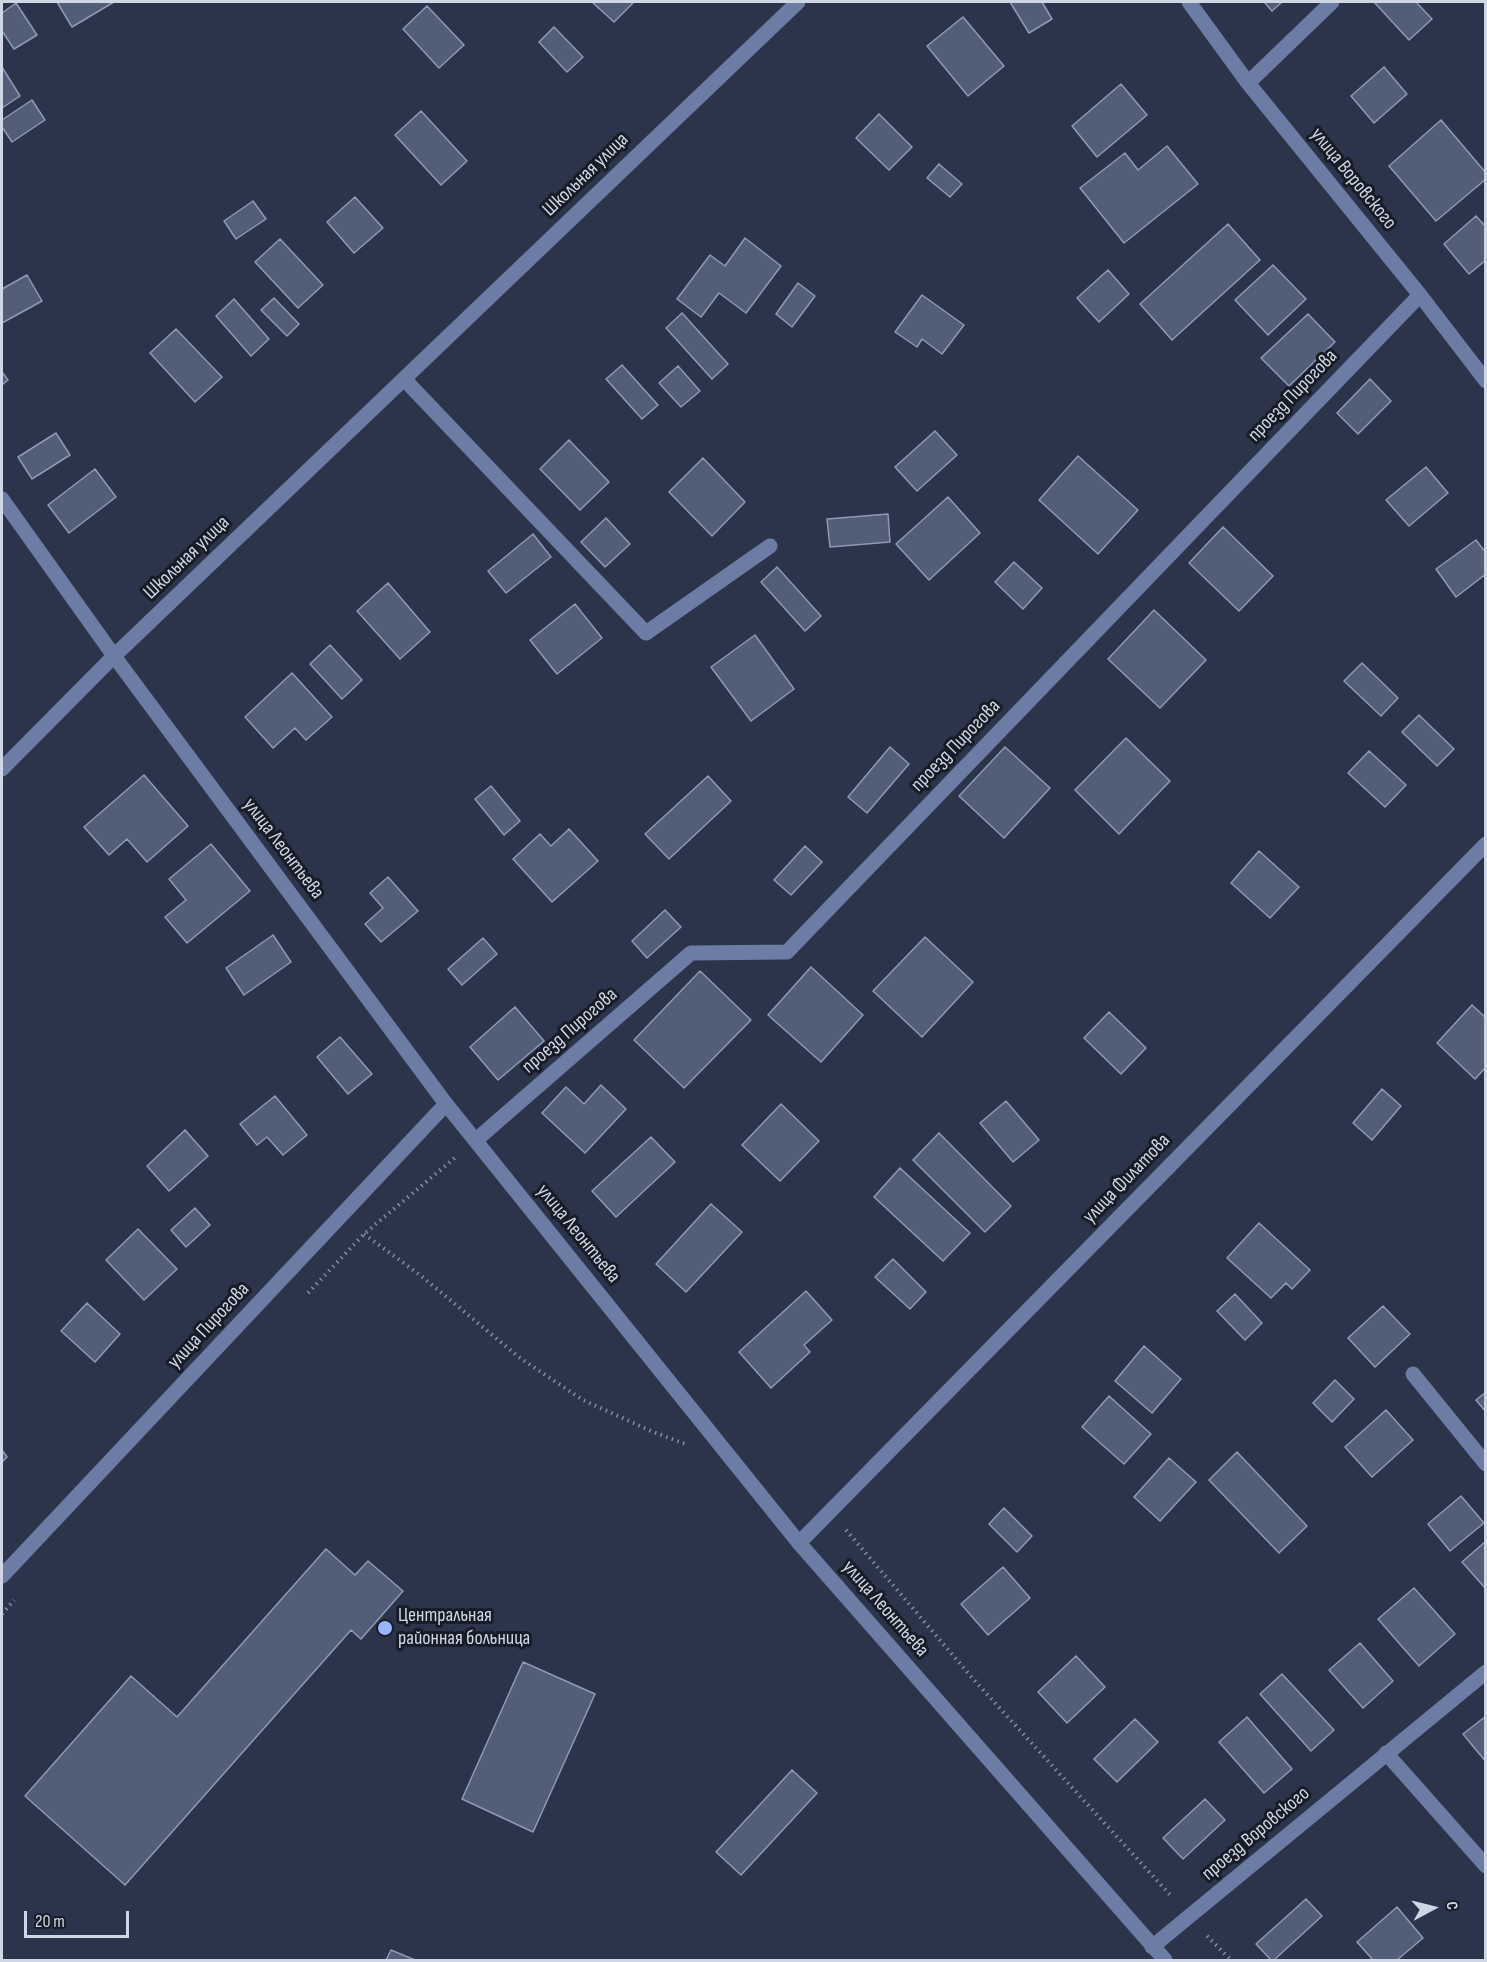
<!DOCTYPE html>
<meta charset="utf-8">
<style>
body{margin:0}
#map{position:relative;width:1487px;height:1962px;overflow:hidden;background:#2b344b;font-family:"Sofia Sans Condensed",sans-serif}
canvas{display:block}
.frame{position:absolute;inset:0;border:3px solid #cfd6e5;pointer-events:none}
.north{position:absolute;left:1403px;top:1878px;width:60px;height:60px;-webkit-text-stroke:4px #181c27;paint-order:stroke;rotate:83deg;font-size:16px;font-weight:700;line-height:24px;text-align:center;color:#cfd6e5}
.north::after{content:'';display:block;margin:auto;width:21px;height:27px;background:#cfd6e5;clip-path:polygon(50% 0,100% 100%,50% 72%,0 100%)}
.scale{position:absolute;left:24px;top:1911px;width:105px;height:27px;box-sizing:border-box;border:3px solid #cfd6e5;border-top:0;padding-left:8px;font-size:18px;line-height:21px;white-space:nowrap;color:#cfd6e5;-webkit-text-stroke:4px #181c27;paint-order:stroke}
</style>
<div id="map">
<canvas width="1487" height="1962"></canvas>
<div class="frame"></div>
<div class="north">С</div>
<div class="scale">20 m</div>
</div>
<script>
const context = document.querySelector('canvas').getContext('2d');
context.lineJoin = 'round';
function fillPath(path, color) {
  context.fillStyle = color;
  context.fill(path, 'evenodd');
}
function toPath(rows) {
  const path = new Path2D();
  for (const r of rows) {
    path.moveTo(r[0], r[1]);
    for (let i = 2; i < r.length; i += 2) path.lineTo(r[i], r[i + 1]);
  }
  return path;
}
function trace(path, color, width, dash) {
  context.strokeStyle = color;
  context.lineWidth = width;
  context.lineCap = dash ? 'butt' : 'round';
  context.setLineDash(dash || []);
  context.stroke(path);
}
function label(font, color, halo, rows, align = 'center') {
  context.font = font + ' "Sofia Sans Condensed",sans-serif';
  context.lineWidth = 6;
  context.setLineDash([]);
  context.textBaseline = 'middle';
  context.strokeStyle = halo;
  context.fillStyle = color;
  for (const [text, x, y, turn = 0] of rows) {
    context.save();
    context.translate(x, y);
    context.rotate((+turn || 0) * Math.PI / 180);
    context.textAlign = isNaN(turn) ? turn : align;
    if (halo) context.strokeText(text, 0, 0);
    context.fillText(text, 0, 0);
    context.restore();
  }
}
const building = toPath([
 [57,2,114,2,72,27,57,2],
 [592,2,634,2,614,22,592,2],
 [1010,2,1042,2,1052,19,1029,33,1010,2],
 [1264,2,1282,2,1272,11,1264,2],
 [1374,2,1416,2,1432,19,1409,40,1374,2],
 [16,3,37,35,14,49,2,31,2,13,16,3],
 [427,6,464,45,439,68,403,29,427,6],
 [963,17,1004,66,968,96,927,46,963,17],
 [554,27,583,57,567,72,539,42,554,27],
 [2,67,20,96,2,108,2,67],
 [1384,67,1407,94,1374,123,1351,96,1384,67],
 [1121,84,1147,115,1097,157,1072,126,1121,84],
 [32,100,45,120,12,142,2,127,2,120,32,100],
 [421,111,467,161,441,185,395,135,421,111],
 [879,114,912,147,889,170,856,138,879,114],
 [1441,120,1486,173,1486,179,1436,221,1389,166,1441,120],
 [1167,146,1198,184,1124,243,1080,188,1125,153,1138,170,1167,146],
 [939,164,962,184,950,197,927,178,939,164],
 [355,197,383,228,354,253,327,222,355,197],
 [253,201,266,219,236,239,224,221,253,201],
 [1476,216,1486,227,1486,260,1469,274,1444,244,1476,216],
 [1228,224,1260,260,1172,340,1140,304,1228,224],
 [745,238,781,266,746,313,719,293,701,317,677,299,710,255,725,266,745,238],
 [280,239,323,285,298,308,255,262,280,239],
 [1273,265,1306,299,1268,335,1235,300,1273,265],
 [1108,270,1129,294,1099,322,1077,298,1108,270],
 [27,275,42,301,2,323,2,289,27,275],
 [798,283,815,296,792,327,776,314,798,283],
 [922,295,964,325,942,354,922,339,917,347,895,332,922,295],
 [274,298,299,324,287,336,261,310,274,298],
 [234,299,269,339,251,356,216,316,234,299],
 [682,313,728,364,712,379,666,328,682,313],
 [1308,314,1335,342,1289,386,1261,358,1308,314],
 [176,329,222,377,195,402,150,353,176,329],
 [622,365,658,405,642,419,606,379,622,365],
 [678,366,700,391,681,407,659,383,678,366],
 [2,372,8,380,2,385,2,372],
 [1370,379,1391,401,1358,434,1337,413,1370,379],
 [935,431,957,455,917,491,895,467,935,431],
 [56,433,70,455,32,479,18,457,56,433],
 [569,440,609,482,580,510,540,469,569,440],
 [1078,456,1138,510,1098,554,1039,500,1078,456],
 [703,458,745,502,712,536,669,492,703,458],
 [1426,467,1448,493,1409,526,1386,500,1426,467],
 [95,469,116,497,69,533,48,505,95,469],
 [948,497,980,533,929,580,896,544,948,497],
 [888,514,890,542,830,547,827,519,888,514],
 [606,518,630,544,605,567,581,542,606,518],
 [1223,527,1273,576,1239,611,1189,563,1223,527],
 [533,534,551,557,506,593,488,571,533,534],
 [1476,540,1486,553,1486,574,1456,597,1436,569,1476,540],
 [1014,562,1042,588,1023,609,995,582,1014,562],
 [777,567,821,616,805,631,761,582,777,567],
 [388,583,430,632,400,659,357,611,388,583],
 [575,604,602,638,557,674,530,640,575,604],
 [1154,610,1206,660,1160,708,1108,659,1154,610],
 [755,635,794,689,751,721,711,667,755,635],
 [330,645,362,680,342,699,310,664,330,645],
 [1362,663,1398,698,1381,716,1344,681,1362,663],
 [292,673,332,717,306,740,295,728,273,748,245,717,292,673],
 [1419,715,1454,749,1437,766,1402,732,1419,715],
 [1126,738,1170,781,1119,834,1075,790,1126,738],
 [890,747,909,764,867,813,848,797,890,747],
 [1005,747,1050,788,1004,838,959,796,1005,747],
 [1369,751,1406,785,1385,807,1348,773,1369,751],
 [144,775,188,826,147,862,127,839,109,855,84,827,144,775],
 [708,776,731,801,669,859,645,834,708,776],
 [491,786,520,821,504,835,475,799,491,786],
 [569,829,598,861,552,902,513,859,540,834,551,846,569,829],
 [211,844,250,891,187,943,165,917,186,900,169,879,211,844],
 [805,846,822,862,791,895,774,880,805,846],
 [1259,851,1299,887,1270,918,1231,883,1259,851],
 [388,877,418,911,381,942,365,924,383,908,370,893,388,877],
 [665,910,681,927,647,958,632,941,665,910],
 [273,935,291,962,244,995,226,968,273,935],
 [925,937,973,982,922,1037,873,991,925,937],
 [483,938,497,954,462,985,448,969,483,938],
 [811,967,863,1015,821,1062,768,1015,811,967],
 [700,971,751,1020,684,1088,634,1040,700,971],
 [1472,1005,1486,1018,1486,1067,1475,1079,1437,1043,1472,1005],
 [515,1007,544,1041,498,1080,470,1047,515,1007],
 [1109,1012,1146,1048,1121,1074,1084,1038,1109,1012],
 [340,1037,372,1074,348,1094,317,1057,340,1037],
 [601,1085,626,1109,585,1153,542,1113,566,1087,584,1104,601,1085],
 [1382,1089,1401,1106,1372,1140,1353,1123,1382,1089],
 [275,1096,307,1135,283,1155,267,1137,257,1145,240,1124,275,1096],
 [1006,1101,1039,1140,1013,1162,980,1123,1006,1101],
 [781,1104,819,1141,780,1181,742,1145,781,1104],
 [185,1130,208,1156,169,1191,147,1166,185,1130],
 [939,1133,1011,1206,985,1232,913,1160,939,1133],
 [651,1137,675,1162,616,1217,592,1191,651,1137],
 [900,1168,970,1233,943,1261,874,1197,900,1168],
 [711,1204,742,1232,686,1292,656,1264,711,1204],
 [195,1208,210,1225,186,1247,171,1230,195,1208],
 [1259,1223,1310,1270,1292,1289,1286,1283,1271,1298,1227,1258,1259,1223],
 [138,1229,177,1269,144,1300,106,1260,138,1229],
 [893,1259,926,1292,910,1309,875,1277,893,1259],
 [806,1291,832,1320,804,1345,810,1352,771,1388,739,1352,806,1291],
 [1235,1294,1262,1323,1245,1340,1217,1311,1235,1294],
 [87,1303,120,1334,95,1362,61,1331,87,1303],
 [1383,1306,1410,1334,1375,1367,1348,1338,1383,1306],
 [1144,1346,1181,1379,1152,1413,1115,1381,1144,1346],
 [1335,1380,1354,1399,1332,1422,1313,1403,1335,1380],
 [1486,1392,1486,1412,1476,1400,1486,1392],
 [1109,1396,1151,1434,1124,1464,1082,1427,1109,1396],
 [1386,1410,1413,1440,1372,1477,1345,1447,1386,1410],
 [2,1450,7,1457,2,1462,2,1450],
 [1237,1452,1307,1526,1279,1553,1209,1480,1237,1452],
 [1169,1458,1196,1482,1160,1521,1134,1497,1169,1458],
 [1461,1496,1484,1523,1450,1551,1428,1524,1461,1496],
 [1004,1508,1032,1536,1017,1552,989,1524,1004,1508],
 [1486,1541,1486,1589,1462,1562,1486,1541],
 [326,1549,355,1575,368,1561,403,1591,361,1639,351,1630,125,1885,25,1796,131,1676,177,1717,326,1549],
 [1003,1567,1030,1598,988,1635,961,1604,1003,1567],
 [1414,1588,1455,1634,1419,1666,1378,1619,1414,1588],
 [1360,1643,1393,1681,1363,1708,1329,1670,1360,1643],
 [1076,1656,1105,1687,1067,1723,1038,1692,1076,1656],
 [523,1662,595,1694,533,1832,462,1799,523,1662],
 [1282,1674,1334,1730,1311,1751,1260,1694,1282,1674],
 [1486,1716,1486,1762,1463,1734,1486,1716],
 [1247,1717,1292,1769,1264,1793,1219,1742,1247,1717],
 [1135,1719,1158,1742,1117,1782,1094,1759,1135,1719],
 [792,1770,817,1793,741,1875,716,1852,792,1770],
 [1205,1799,1225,1820,1183,1859,1163,1838,1205,1799],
 [1306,1899,1322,1916,1274,1960,1271,1960,1256,1944,1306,1899],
 [1397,1907,1423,1938,1397,1960,1373,1960,1357,1942,1397,1907],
 [391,1950,415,1960,386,1960,391,1950]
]);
fillPath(building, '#525d77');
trace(building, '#8e9ab6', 1.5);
trace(toPath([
 [364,1234,420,1275,520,1358,583,1400,651,1431,685,1444],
 [308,1293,364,1234,457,1156],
 [846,1530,974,1680,1172,1897],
 [2,1614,14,1600],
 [1207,1936,1231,1960]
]), '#848c9f', 4, [1.5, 4.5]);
trace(toPath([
 [1189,2,1248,83,1420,295,1486,381],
 [1248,83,1332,2],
 [404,379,646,633,770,546],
 [2,499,114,656,446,1104,799,1543,1165,1960],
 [2,769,114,656,798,2],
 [476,1140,691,953,787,952,1420,295],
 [1413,1374,1486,1464],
 [799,1543,1486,844],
 [2,1576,446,1104],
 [1386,1753,1486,1866],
 [1152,1947,1486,1672]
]), '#6c7ca4', 15);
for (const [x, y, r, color] of [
 [385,1628,8,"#98b5fd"]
]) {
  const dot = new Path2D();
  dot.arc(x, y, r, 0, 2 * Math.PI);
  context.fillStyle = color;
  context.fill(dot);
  trace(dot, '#181c27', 2);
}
label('20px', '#cfd6e5', '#181c27', [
 ["Школьная улица",586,175,-44],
 ["улица Воровского",1353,179,51],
 ["проезд Пирогова",1293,396,-46],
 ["Школьная улица",187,558,-44],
 ["проезд Пирогова",956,746,-46],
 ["улица Леонтьева",283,849,53],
 ["проезд Пирогова",570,1031,-41],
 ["улица Филатова",1127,1179,-46],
 ["улица Леонтьева",578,1234,51],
 ["улица Пирогова",209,1326,-47],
 ["улица Леонтьева",885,1609,49],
 ["проезд Воровского",1256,1834,-40]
]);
label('20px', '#cfd6e5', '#181c27', [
 ["Центральная",398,1616],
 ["районная больница",398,1639]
], 'left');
</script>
